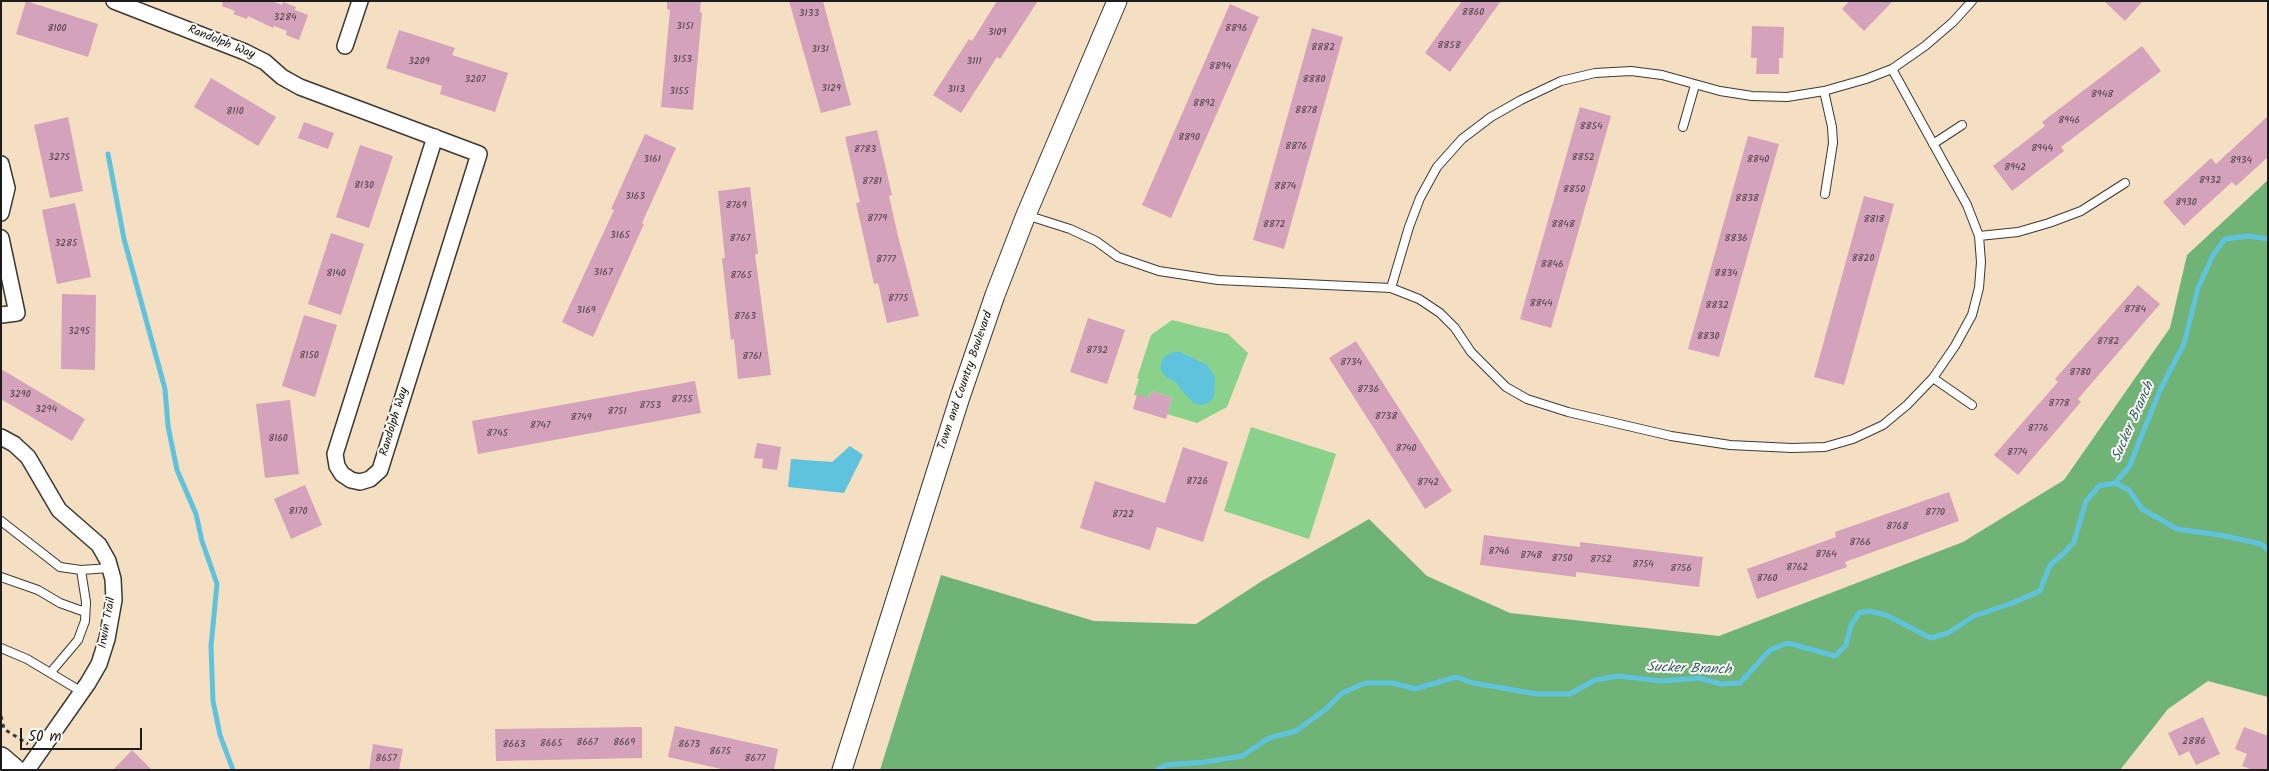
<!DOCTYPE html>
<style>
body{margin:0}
#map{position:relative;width:2269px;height:771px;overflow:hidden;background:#f4dfc2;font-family:Kalam,sans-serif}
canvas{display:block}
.frame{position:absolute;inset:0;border:2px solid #1c1c1c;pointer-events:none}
.scale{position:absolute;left:20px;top:728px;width:122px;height:22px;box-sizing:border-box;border:2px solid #1c1c1c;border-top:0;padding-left:6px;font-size:15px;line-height:18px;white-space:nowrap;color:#1c1c1c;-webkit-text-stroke:4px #fdfcf7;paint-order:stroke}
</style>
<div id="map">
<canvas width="2269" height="771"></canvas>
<div class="frame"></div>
<div class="scale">50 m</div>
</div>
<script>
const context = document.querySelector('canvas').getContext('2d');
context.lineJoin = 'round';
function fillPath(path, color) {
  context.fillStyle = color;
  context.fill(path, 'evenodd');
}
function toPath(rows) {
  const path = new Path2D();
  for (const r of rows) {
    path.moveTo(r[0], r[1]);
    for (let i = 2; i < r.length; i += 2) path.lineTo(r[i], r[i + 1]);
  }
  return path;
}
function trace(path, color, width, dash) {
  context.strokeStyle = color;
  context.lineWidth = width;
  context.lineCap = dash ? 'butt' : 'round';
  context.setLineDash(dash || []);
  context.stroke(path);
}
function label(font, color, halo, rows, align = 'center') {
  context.font = font + ' Kalam,sans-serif';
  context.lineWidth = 4;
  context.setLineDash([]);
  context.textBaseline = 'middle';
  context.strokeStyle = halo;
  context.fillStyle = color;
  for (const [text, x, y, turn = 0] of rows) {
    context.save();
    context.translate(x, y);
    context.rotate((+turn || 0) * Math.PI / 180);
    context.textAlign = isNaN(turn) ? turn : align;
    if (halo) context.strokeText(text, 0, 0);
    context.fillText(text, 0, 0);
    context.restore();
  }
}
fillPath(toPath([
 [1172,320,1228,334,1248,353,1227,407,1197,423,1167,414,1172,398,1151,391,1149,398,1134,395,1139,379,1137,378,1151,335],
 [1251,427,1336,454,1309,539,1224,511]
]), '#8ad18b');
fillPath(toPath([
 [2268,180,2268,697,2208,681,2168,709,2120,770,880,770,941,575,1094,621,1196,624,1262,581,1369,519,1427,576,1510,613,1719,636,1963,542,2064,480,2170,328,2187,255]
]), '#6fb377');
fillPath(toPath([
 [1174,352,1180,352,1207,365,1215,377,1214,397,1209,403,1201,405,1194,403,1180,389,1177,383,1166,377,1161,371,1161,363,1165,356],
 [850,446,863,455,844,493,788,487,791,459,832,462]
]), '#5fc3dd');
trace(toPath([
 [108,154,124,239,165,389,168,426,177,470,196,514,202,541,217,584,211,646,213,701,220,735,233,770],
 [2115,483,2129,490,2142,509,2177,529,2220,535,2261,544,2268,550],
 [1157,770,1166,765,1205,762,1242,756,1269,738,1296,731,1326,709,1342,693,1365,683,1393,683,1415,689,1456,677,1473,683,1537,694,1570,694,1595,680,1618,676,1661,681,1699,678,1721,684,1740,683,1770,650,1788,643,1835,656,1846,645,1851,625,1859,613,1869,611,1886,615,1931,638,1948,633,1974,616,2010,604,2040,591,2050,565,2063,554,2074,542,2086,501,2099,486,2115,483,2129,467,2161,388,2184,344,2198,288,2213,255,2225,239,2249,236,2268,239]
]), '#5fc3dd', 5);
fillPath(toPath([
 [26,1,98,24,88,57,16,34],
 [223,1,272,1,282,5,283,2,296,7,295,10,308,15,299,40,286,35,287,31,274,26,273,28,248,16,247,19,233,14,235,11,222,6],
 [667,1,701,1,700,12,702,13,693,110,661,107,670,10,667,9],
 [789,1,823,1,851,105,821,113],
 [997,1,1038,1,1000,59,997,57,961,113,933,95,969,39,972,41],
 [1462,1,1501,1,1450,72,1425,53],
 [1849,1,1893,1,1864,31,1842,9],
 [2104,1,2143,1,2125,21],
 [1230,4,1259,17,1171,218,1142,205],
 [1752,26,1784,27,1783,58,1779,58,1779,74,1756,74,1757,58,1751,58],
 [1312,28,1343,37,1284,249,1253,240],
 [399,30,455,48,452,55,508,73,495,112,440,94,442,86,386,68],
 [2142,46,2161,71,2061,147,2064,151,2012,191,1993,166,2045,126,2042,122],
 [211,78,276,117,258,146,194,107],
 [1580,107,1611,116,1551,328,1520,319],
 [2268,116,2268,157,2236,186,2232,182,2184,226,2163,202,2211,158,2216,164],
 [68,117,83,191,50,198,34,125],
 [304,122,334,133,328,149,298,138],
 [877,130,892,195,889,196,898,236,919,316,887,323,878,283,874,284,865,243,856,203,860,202,845,137],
 [645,134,676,148,642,223,644,224,593,337,562,322,614,210,611,209],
 [1748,136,1779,144,1719,357,1688,349],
 [360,145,393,156,369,228,336,217],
 [750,187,758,254,755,254,771,375,738,379,734,339,731,340,722,258,725,258,718,191],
 [1864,196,1894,204,1844,385,1814,377],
 [75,203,91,277,57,284,42,210],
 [331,233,364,244,341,315,308,304],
 [2138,285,2160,304,2078,399,2081,402,2018,475,1994,455,2058,382,2055,379],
 [62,294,96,295,95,370,61,369],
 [304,315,337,325,315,397,282,386],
 [1088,318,1125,330,1107,384,1070,372],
 [1356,341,1452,491,1425,509,1329,358],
 [1,369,85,419,72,441,1,399],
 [695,381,701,413,478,454,472,421],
 [1151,391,1172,398,1166,419,1133,409,1137,394,1149,398],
 [290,400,299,474,265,478,256,404],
 [757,443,781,447,777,470,762,468,763,459,754,458],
 [1183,447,1228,462,1203,542,1157,527,1150,550,1080,528,1095,481,1165,503],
 [305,485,322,525,291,539,274,499],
 [1949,492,1959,521,1845,562,1847,567,1757,599,1747,569,1836,537,1835,532],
 [1484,535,1580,547,1580,542,1703,557,1699,587,1576,572,1576,577,1480,565],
 [2203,717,2220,754,2196,765,2189,751,2179,756,2168,733],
 [675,726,778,749,774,770,726,770,668,757],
 [642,727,642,758,496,761,495,729],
 [2244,727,2268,736,2268,770,2253,770,2242,766,2247,754,2235,749],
 [373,744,403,749,399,770,369,770],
 [132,750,152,770,113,770]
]), '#d5a2bb');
const service = toPath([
 [1824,91,1832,127,1833,143,1825,194],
 [1683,127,1695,85],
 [1933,144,1962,125],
 [1026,215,1070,229,1096,241,1118,257,1159,271,1218,280,1391,288,1419,299,1440,313,1455,328,1471,352,1506,387,1527,399,1568,412,1671,436,1730,445,1792,448,1825,447,1853,439,1883,425,1907,405,1933,378,1955,346,1972,315,1979,288,1981,262,1979,236,1967,205,1892,69],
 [1979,236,2018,232,2049,223,2081,211,2125,183],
 [1391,288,1409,227,1420,198,1437,167,1462,139,1491,117,1521,100,1561,81,1595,73,1631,71,1662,75,1720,91,1752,96,1787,97,1824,91,1866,79,1892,69,1925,46,1953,22,1972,1],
 [1933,378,1972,405],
 [1,521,60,567,81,570,110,568],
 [1,577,38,590,60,603,85,612],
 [1,648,27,659,82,692],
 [51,672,78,640,85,621,86,602,81,570]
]);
const minor = toPath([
 [114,1,245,52,265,62,282,77,300,87,479,154,380,470,370,479,360,482,351,480,342,474,337,466,335,454,435,137],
 [345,46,360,1],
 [1,164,7,188,1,213],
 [1,238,17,313,1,315],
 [1,437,14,444,28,457,59,510,99,545,108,561,113,579,114,600,107,639,99,664,88,683,27,770]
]);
const tertiary = toPath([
 [842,770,960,397,995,295,1026,215,1117,1]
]);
const secondary = toPath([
 [1,758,15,770]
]);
trace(service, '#3c3935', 10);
trace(minor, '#3c3935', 18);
trace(tertiary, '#3c3935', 21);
trace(secondary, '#3c3935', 24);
trace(toPath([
 [1,716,4,729,28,744]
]), '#3c3935', 3, [4, 4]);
trace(service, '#fff', 8);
trace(minor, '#fff', 15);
trace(tertiary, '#fff', 19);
trace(secondary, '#fff', 21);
label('10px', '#4a3e44', null, [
 ["8860",1473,13],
 ["3133",809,14],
 ["3284",285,18],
 ["3151",685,27],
 ["8100",57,29],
 ["8896",1236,29],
 ["3109",997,33],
 ["8858",1449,46],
 ["8882",1323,48],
 ["3131",820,50],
 ["3153",682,60],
 ["3209",419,62],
 ["3111",974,62],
 ["8894",1220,67],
 ["3207",475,80],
 ["8880",1314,80],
 ["3129",831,89],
 ["3113",956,90],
 ["3155",679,92],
 ["8948",2102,95],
 ["8892",1204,104],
 ["8878",1306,111],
 ["8110",235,112],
 ["8946",2069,121],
 ["8854",1591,127],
 ["8890",1189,138],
 ["8876",1296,147],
 ["8944",2042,149],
 ["8783",865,150],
 ["3275",59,158],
 ["8852",1583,158],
 ["3161",652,160],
 ["8840",1758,160],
 ["8934",2241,161],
 ["8942",2015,168],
 ["8932",2210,181],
 ["8781",872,182],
 ["8130",364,186],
 ["8874",1285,187],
 ["8850",1574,190],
 ["3163",635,197],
 ["8838",1747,199],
 ["8930",2186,203],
 ["8769",736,206],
 ["8779",877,219],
 ["8818",1874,220],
 ["8872",1274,225],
 ["8848",1563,225],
 ["3165",620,236],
 ["8767",740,239],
 ["8836",1736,239],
 ["3285",66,244],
 ["8820",1863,259],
 ["8777",886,260],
 ["8846",1552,265],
 ["3167",603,273],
 ["8140",336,274],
 ["8834",1726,274],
 ["8765",741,276],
 ["8775",898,299],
 ["8844",1541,304],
 ["8832",1717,306],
 ["8784",2135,310],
 ["3169",586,311],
 ["8763",745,317],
 ["3295",79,332],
 ["8830",1708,337],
 ["8782",2108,342],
 ["8732",1097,351],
 ["8150",309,356],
 ["8761",752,357],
 ["8734",1351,363],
 ["8780",2080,373],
 ["8736",1368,390],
 ["3290",20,395],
 ["8755",682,400],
 ["8778",2059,404],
 ["8753",650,406],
 ["3294",46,410],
 ["8751",617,412],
 ["8738",1386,417],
 ["8749",581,418],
 ["8747",540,426],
 ["8776",2038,429],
 ["8745",497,434],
 ["8160",278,439],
 ["8740",1406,449],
 ["8774",2017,453],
 ["8726",1197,482],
 ["8742",1428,483],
 ["8170",298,512],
 ["8770",1935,513],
 ["8722",1123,515],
 ["8768",1897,527],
 ["8766",1860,543],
 ["8746",1499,552],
 ["8764",1826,555],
 ["8748",1531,556],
 ["8750",1562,559],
 ["8752",1601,560],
 ["8754",1643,565],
 ["8762",1797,568],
 ["8756",1681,569],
 ["8760",1767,579],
 ["2886",2194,742],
 ["8667",587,743],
 ["8669",624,743],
 ["8665",551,744],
 ["8663",514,745],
 ["8673",689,745],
 ["8675",720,752],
 ["8657",386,759],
 ["8677",755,759]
]);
label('12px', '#1c1c1c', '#fdfcf7', [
 ["Randolph Way",221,43,22],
 ["Town and Country Boulevard",966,381,-71],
 ["Randolph Way",395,422,-73],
 ["Irwin Trail",108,623,-80]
]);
label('italic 14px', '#375f69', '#fdfcf7', [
 ["Sucker Branch",2134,422,-66],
 ["Sucker Branch",1689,670,2]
]);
</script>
